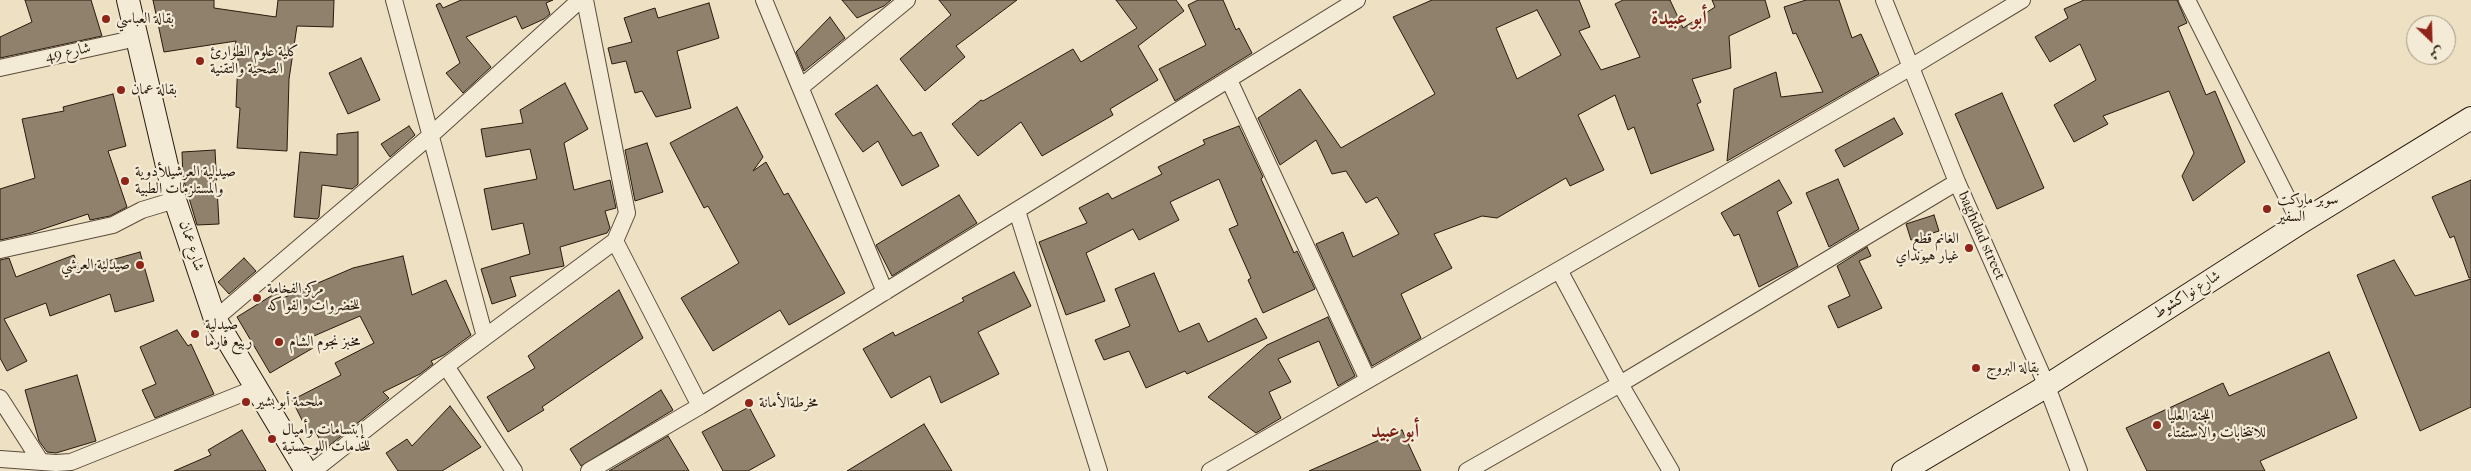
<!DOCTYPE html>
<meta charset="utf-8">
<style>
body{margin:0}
#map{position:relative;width:2471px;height:471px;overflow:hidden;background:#eee0c2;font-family:"IM FELL French Canon",Amiri,serif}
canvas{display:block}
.north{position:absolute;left:2406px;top:15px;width:50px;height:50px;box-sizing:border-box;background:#f4ebd7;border:1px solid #a39786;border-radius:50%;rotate:156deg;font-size:14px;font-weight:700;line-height:20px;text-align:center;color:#291a0d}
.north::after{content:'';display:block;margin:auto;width:18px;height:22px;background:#8f2418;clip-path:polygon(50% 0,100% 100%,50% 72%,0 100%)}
</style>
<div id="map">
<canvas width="2471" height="471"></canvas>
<div class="north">ش</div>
</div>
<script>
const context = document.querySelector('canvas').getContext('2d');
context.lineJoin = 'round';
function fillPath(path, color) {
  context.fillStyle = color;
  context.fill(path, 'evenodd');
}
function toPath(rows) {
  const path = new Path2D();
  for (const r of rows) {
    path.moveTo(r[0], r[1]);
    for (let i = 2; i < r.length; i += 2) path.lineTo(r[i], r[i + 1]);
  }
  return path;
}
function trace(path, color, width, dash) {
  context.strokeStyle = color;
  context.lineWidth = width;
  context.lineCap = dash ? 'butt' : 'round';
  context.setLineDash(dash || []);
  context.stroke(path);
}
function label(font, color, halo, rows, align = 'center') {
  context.font = font + ' "IM FELL French Canon",Amiri,serif';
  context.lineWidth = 4.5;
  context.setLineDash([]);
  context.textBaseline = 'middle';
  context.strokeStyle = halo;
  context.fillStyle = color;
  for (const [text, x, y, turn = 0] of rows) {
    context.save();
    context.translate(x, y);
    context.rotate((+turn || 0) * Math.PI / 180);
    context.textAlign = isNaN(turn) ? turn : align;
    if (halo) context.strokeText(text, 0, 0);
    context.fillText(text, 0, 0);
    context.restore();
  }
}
const building = toPath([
 [25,0,91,0,102,36,0,58,0,37,32,22,25,0],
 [153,0,214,0,214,8,276,17,278,0,334,0,333,27,297,26,289,79,287,151,237,148,240,108,236,107,238,58,233,57,236,41,164,52,153,0],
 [461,0,553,0,546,3,550,14,544,19,522,29,516,16,466,37,491,67,463,93,446,73,460,63,436,5,440,3,443,8,461,0],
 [842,0,891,0,884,6,857,18,842,0],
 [939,0,1017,0,956,46,965,57,925,91,900,59,951,15,939,0],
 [1116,0,1176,0,1184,11,1138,46,1158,80,1110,109,1113,115,1042,156,1021,122,978,156,952,124,981,100,983,101,1073,49,1081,62,1137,28,1116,0],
 [1198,0,1223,0,1236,30,1239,28,1252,53,1175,101,1159,69,1206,45,1188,5,1198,0],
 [1432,0,1579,0,1590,27,1579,31,1601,70,1640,57,1615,4,1623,0,1670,0,1683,28,1715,7,1712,0,1765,0,1770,17,1729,36,1731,68,1692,79,1701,102,1697,104,1714,150,1651,174,1634,127,1628,130,1615,95,1578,115,1604,170,1570,186,1566,178,1497,218,1482,216,1434,234,1452,268,1401,294,1421,338,1372,366,1316,244,1343,232,1353,257,1399,234,1377,197,1366,203,1346,171,1332,174,1316,140,1280,165,1258,118,1300,89,1341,148,1435,94,1393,17,1432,0],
 [1537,10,1561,55,1517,79,1496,28,1537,10],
 [1806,0,1839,0,1852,38,1861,34,1879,74,1727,161,1734,89,1776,72,1781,97,1823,92,1796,33,1793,34,1784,7,1806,0],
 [2084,0,2177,0,2187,23,2178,27,2206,95,2215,91,2245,162,2193,201,2182,176,2194,153,2169,91,2103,116,2108,124,2074,142,2054,105,2096,80,2080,44,2050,62,2035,37,2068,18,2064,9,2084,0],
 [709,3,719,38,677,51,691,108,656,117,642,91,635,93,626,61,612,64,608,48,632,42,624,18,655,8,658,18,709,3],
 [830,17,845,38,804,71,796,52,830,17],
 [361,58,380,100,348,114,329,73,361,58],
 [565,83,588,129,564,143,574,190,610,180,616,208,605,211,610,228,607,233,560,247,564,266,510,277,516,296,492,304,481,269,530,254,523,223,492,230,484,189,537,179,530,149,486,157,481,129,523,123,520,110,565,83],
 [877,85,913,136,921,132,939,166,902,186,878,141,863,152,835,114,877,85],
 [2002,93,2044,188,1997,209,1955,114,2002,93],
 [113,94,126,146,108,151,127,207,110,216,90,220,88,214,31,233,0,240,0,189,35,178,22,119,64,111,63,107,113,94],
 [737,107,763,157,753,171,766,162,784,195,788,193,845,293,789,325,780,310,713,351,681,298,739,263,708,206,704,208,670,143,737,107],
 [1894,118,1903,134,1844,167,1835,150,1894,118],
 [409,126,415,135,390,157,381,144,409,126],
 [1239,126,1263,177,1261,179,1294,253,1297,251,1315,289,1263,313,1248,280,1251,278,1229,229,1238,225,1219,179,1170,202,1179,220,1139,240,1133,229,1086,253,1105,301,1066,315,1039,242,1087,223,1079,208,1108,193,1112,199,1162,174,1158,167,1205,144,1203,140,1239,126],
 [358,132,358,184,352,189,322,185,319,217,317,219,294,217,300,152,337,155,337,134,358,132],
 [647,143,663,192,635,201,625,150,647,143],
 [215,150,219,224,197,225,183,178,182,152,215,150],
 [1838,179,1859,229,1829,247,1806,193,1838,179],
 [1779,180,1792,203,1777,212,1798,266,1759,287,1739,234,1734,236,1721,213,1779,180],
 [2471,180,2471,278,2469,278,2454,236,2450,238,2432,197,2471,180],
 [959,195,977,223,892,276,876,245,959,195],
 [1934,215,1939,231,1911,240,1906,224,1934,215],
 [1867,247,1871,256,1859,261,1882,308,1838,328,1828,306,1850,296,1837,266,1867,247],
 [140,252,154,301,115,312,110,294,50,316,46,303,4,319,27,361,7,371,0,358,0,260,9,258,16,277,74,255,79,269,140,252],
 [403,256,412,295,446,280,471,335,444,355,431,361,433,364,420,374,383,392,389,398,325,449,315,431,309,434,292,400,341,375,335,363,374,343,360,316,307,339,313,348,270,373,237,317,279,291,283,298,353,268,403,256],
 [244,258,256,271,229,294,218,282,244,258],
 [2394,260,2415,296,2471,279,2471,407,2420,431,2357,275,2394,260],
 [1014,272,1031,306,978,332,999,374,941,403,930,376,891,398,863,349,893,332,895,336,964,301,962,298,1014,272],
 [1154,273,1179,332,1199,323,1208,342,1256,318,1267,338,1187,374,1185,371,1146,388,1129,351,1104,360,1095,340,1130,326,1115,289,1154,273],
 [619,290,643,338,542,407,544,410,508,432,487,397,535,368,528,356,619,290],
 [1328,317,1355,376,1338,386,1319,341,1278,359,1291,382,1269,392,1281,418,1256,433,1208,397,1267,345,1328,317],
 [177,330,188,346,191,344,214,394,155,418,142,390,156,384,140,347,177,330],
 [2329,352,2357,418,2260,461,2265,471,2147,471,2126,428,2223,383,2229,396,2329,352],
 [77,375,96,441,56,453,47,452,39,441,25,390,77,375],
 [661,390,673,410,581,466,570,449,661,390],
 [450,406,481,447,442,471,398,471,386,453,407,439,412,446,450,406],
 [749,407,775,456,748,471,723,471,702,432,749,407],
 [924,424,952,471,847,471,924,424],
 [242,430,266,471,174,471,211,455,208,450,242,430],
 [1402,430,1421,471,1309,471,1402,430],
 [668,436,689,471,609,471,668,436]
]);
fillPath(building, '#8f816b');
trace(building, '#291a0d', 1);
const street = toPath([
 [394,0,485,337],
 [764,0,885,292],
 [1884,0,1957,182,2046,384,2079,471],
 [2187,0,2300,223],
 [0,68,137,38],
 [1229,80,1368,380],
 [801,87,907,0],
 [1017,211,1099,471],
 [615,241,700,406],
 [0,250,113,225,142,210,175,200],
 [1559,270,1620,384,1671,471],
 [215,319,431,135,580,0],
 [446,366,514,471],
 [0,398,41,462],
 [0,459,56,463,71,462,256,388],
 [313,471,446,366,615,241,627,213,585,0],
 [589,471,700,406,1357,0],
 [1210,471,1911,67,2022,0],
 [1467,471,1620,384,1957,182]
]);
const secondary = toPath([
 [128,0,175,200,215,319,306,471],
 [1903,471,2037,392,2300,223,2471,118]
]);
trace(street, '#5a4c3a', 18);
trace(secondary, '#291a0d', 24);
trace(street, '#f4ebd7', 16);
trace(secondary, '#f4ebd7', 22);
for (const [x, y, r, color] of [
 [106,19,5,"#8f2418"],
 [200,61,5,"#8f2418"],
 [121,90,5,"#8f2418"],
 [125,181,5,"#8f2418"],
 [2267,209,5,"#8f2418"],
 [1969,248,5,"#8f2418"],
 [140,265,5,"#8f2418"],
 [257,298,5,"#8f2418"],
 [195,334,5,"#8f2418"],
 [279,342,5,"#8f2418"],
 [1976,368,5,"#8f2418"],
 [246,402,5,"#8f2418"],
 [749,403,5,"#8f2418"],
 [2157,425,5,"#8f2418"],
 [272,439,5,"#8f2418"]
]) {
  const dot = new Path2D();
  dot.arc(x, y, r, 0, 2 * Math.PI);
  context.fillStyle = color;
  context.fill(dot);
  trace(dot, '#f4ebd7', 2);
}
label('15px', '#291a0d', '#f4ebd7', [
 ["بقالة العباسي",116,19],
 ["كلية علوم الطوارئ",210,52],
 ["الصحية والتقنية",210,69],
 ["بقالة عمان",131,90],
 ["صيدلية العرشيللأدوية",135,172],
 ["والمستلزمات الطبية",135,189],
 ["سوبر ماركت",2277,200],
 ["السفير",2277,217],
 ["الغانم قطع",1959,239,"right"],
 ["غيار هيونداي",1959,256,"right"],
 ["صيدلية العرشي",130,265,"right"],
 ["مركز الفخامة",267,289],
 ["للخضروات والفواكه",267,306],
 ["صيدلية",205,325],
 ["ربيع فارما",205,342],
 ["مخبز نجوم الشام",289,342],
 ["بقالة البروج",1986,368],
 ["ملحمة أبو بشير",256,402],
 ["مخرطةالأمانة",759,403],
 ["اللجنة العليا",2167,416],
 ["للانتخابات والاستفتاء",2167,433],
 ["إبتسامات وأميال",282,430],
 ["للخدمات اللوجستية",282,447]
], 'left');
label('15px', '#291a0d', '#f4ebd7', [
 ["شارع 49",68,53,-12],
 ["baghdad street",1981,236,66],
 ["شارع عمان",191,246,72],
 ["شارع نواكشوط",2187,295,-32]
]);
label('bold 20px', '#7a1f14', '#f4ebd7', [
 ["أبو عبيدة",1679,19],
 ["أبو عبيد",1395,432]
]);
</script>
